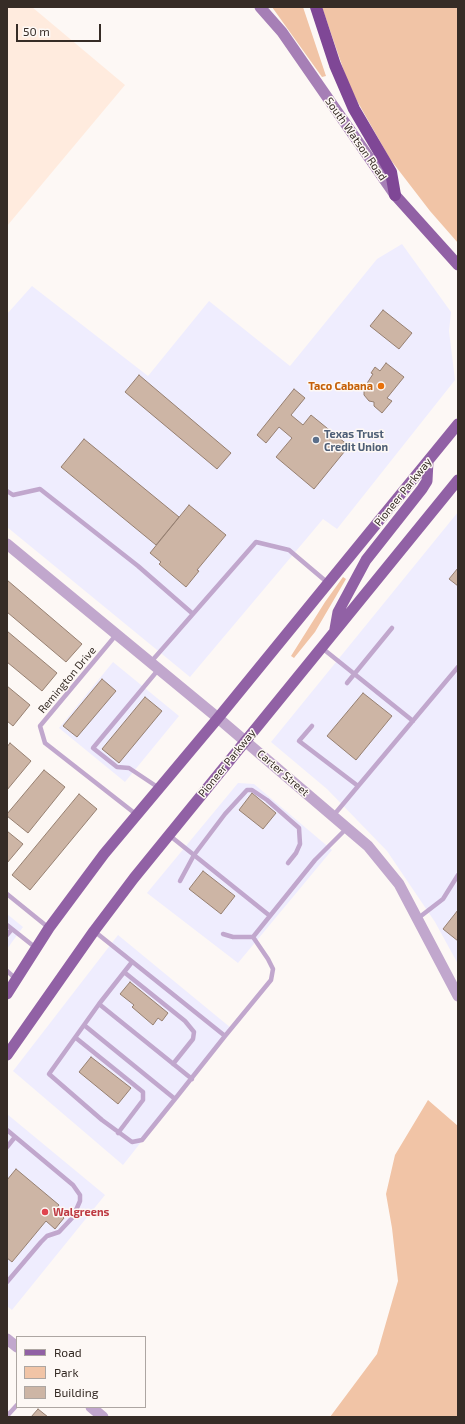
<!DOCTYPE html>
<style>
body{margin:0}
#map{position:relative;width:465px;height:1424px;overflow:hidden;background:#fdf8f5;font-family:"Exo 2",sans-serif}
canvas{display:block}
.frame{position:absolute;inset:0;border:8px solid #362c26;pointer-events:none}
.legend{position:absolute;left:16px;top:1336px;width:130px;height:72px;box-sizing:border-box;background:#fdf8f5;border:1px solid #ada6a2;margin:0;padding:5px 7px;list-style:none;font-size:12px;color:#362c26}
.legend li{display:flex;align-items:center;gap:8px;height:20px}
.legend b{width:20px;border:1px solid #ada6a2}
.scale{position:absolute;left:16px;top:24px;width:85px;height:18px;box-sizing:border-box;border:2px solid #362c26;border-top:0;padding-left:5px;font-size:12px;line-height:14px;white-space:nowrap;color:#362c26;-webkit-text-stroke:3px #fdf8f5;paint-order:stroke}
</style>
<div id="map">
<canvas width="465" height="1424"></canvas>
<div class="frame"></div>
<ul class="legend">
<li><b style="height:5px;background:#9161a5"></b>Road</li>
<li><b style="height:11px;background:#f1c4a6"></b>Park</li>
<li><b style="height:11px;background:#cdb5a5"></b>Building</li>
</ul>
<div class="scale">50 m</div>
</div>
<script>
const context = document.querySelector('canvas').getContext('2d');
context.lineJoin = 'round';
function fillPath(path, color) {
  context.fillStyle = color;
  context.fill(path, 'evenodd');
}
function toPath(rows) {
  const path = new Path2D();
  for (const r of rows) {
    path.moveTo(r[0], r[1]);
    for (let i = 2; i < r.length; i += 2) path.lineTo(r[i], r[i + 1]);
  }
  return path;
}
function trace(path, color, width, dash) {
  context.strokeStyle = color;
  context.lineWidth = width;
  context.lineCap = dash ? 'butt' : 'round';
  context.setLineDash(dash || []);
  context.stroke(path);
}
function label(font, color, halo, rows, align = 'center') {
  context.font = font + ' "Exo 2",sans-serif';
  context.lineWidth = 3;
  context.setLineDash([]);
  context.textBaseline = 'middle';
  context.strokeStyle = halo;
  context.fillStyle = color;
  for (const [text, x, y, turn = 0] of rows) {
    context.save();
    context.translate(x, y);
    context.rotate((+turn || 0) * Math.PI / 180);
    context.textAlign = isNaN(turn) ? turn : align;
    if (halo) context.strokeText(text, 0, 0);
    context.fillText(text, 0, 0);
    context.restore();
  }
}
fillPath(toPath([
 [402,244,451,312,449,331,455,380,337,529,323,519,190,677,7,527,7,314,32,286,148,376,209,301,290,366,377,259],
 [458,512,458,964,435,922,387,851,327,789,271,742],
 [113,662,179,716,125,782,59,728],
 [238,783,254,784,332,850,238,963,147,893],
 [7,914,23,927,7,949],
 [118,935,231,1028,123,1165,13,1071],
 [7,1114,105,1195,12,1310,7,1306]
]), '#efedfe');
fillPath(toPath([
 [7,7,32,7,125,85,7,226]
]), '#ffebde');
fillPath(toPath([
 [272,7,303,7,326,76,322,77],
 [322,7,458,7,458,243,430,211,390,159,356,99,346,77],
 [343,577,346,579,315,632,294,658,291,656,325,602],
 [428,1100,458,1126,458,1417,330,1417,377,1354,398,1281,392,1228,386,1194,395,1155]
]), '#f1c4a6');
const building = toPath([
 [383,310,412,333,399,349,370,326,383,310],
 [386,363,404,377,387,398,392,401,382,413,374,406,374,402,369,401,364,395,364,388,373,374,371,373,375,367,380,371,386,363],
 [139,375,231,453,217,469,125,392,139,375],
 [294,389,305,398,291,415,303,425,311,415,349,446,314,489,276,457,292,438,279,427,266,443,257,435,294,389],
 [84,439,179,517,156,545,61,467,84,439],
 [189,505,226,535,197,570,199,571,186,587,159,564,161,562,150,553,189,505],
 [458,568,458,586,449,579,458,568],
 [7,580,82,644,66,662,7,612,7,580],
 [7,631,57,673,42,691,7,662,7,631],
 [102,679,116,691,77,737,63,726,102,679],
 [7,686,30,705,13,726,7,721,7,686],
 [363,693,392,716,356,760,327,736,363,693],
 [145,697,162,711,119,763,102,749,145,697],
 [10,743,31,761,7,790,7,747,10,743],
 [44,770,65,787,28,833,7,816,7,814,44,770],
 [252,793,276,813,263,829,239,810,252,793],
 [79,794,97,809,30,890,12,875,79,794],
 [7,831,23,844,7,863,7,831],
 [203,871,235,896,221,914,189,889,203,871],
 [458,910,458,941,443,929,458,910],
 [130,982,168,1013,162,1021,158,1018,153,1025,132,1007,134,1005,120,994,130,982],
 [91,1057,131,1088,118,1104,79,1072,91,1057],
 [16,1169,59,1205,55,1210,64,1218,55,1229,46,1221,12,1262,7,1258,7,1180,16,1169],
 [38,1409,48,1417,31,1417,38,1409]
]);
fillPath(building, '#cdb5a5');
trace(building, '#978071', 1);
trace(toPath([
 [7,491,13,495,40,489,138,566,193,614],
 [116,635,40,726,45,743,137,815],
 [322,648,413,721],
 [150,663,256,542,289,550,328,583],
 [158,670,93,748,117,767,129,768,159,788],
 [347,683,392,628],
 [312,726,299,741,358,786],
 [333,816,458,667],
 [169,835,270,916],
 [180,881,194,855,225,814,247,790,252,790,267,800,299,828,300,844,296,853,288,863],
 [7,894,49,928],
 [417,919,443,899,458,875],
 [7,925,36,948],
 [94,931,225,1036,175,1099,84,1025,99,1004,132,962],
 [223,934,233,937,253,937,315,860,347,828],
 [7,935,12,929],
 [7,971,16,979],
 [124,972,185,1021,194,1032,193,1039,173,1064],
 [99,1004,192,1079],
 [84,1025,49,1074,102,1120,132,1142,142,1140,175,1099],
 [225,1036,271,980,273,969,268,959,253,937],
 [76,1038,143,1092,143,1100,118,1133],
 [7,1130,73,1185,80,1195,80,1201,73,1217,59,1232,47,1236,41,1242,7,1282],
 [7,1147,15,1137],
 [7,1416,17,1405]
]), '#c1a7cd', 4.5);
trace(toPath([
 [7,544,218,718,368,846,399,884,458,996],
 [7,1339,17,1347],
 [91,1407,103,1417]
]), '#c1a7cd', 11);
trace(toPath([
 [260,7,282,32,395,195]
]), '#a67fb6', 11);
trace(toPath([
 [395,195,458,265],
 [335,629,338,612,366,560,422,489,427,481,428,461],
 [7,994,49,928,104,854,218,718,458,424],
 [7,1055,94,931,134,878,458,480]
]), '#9161a5', 11);
trace(toPath([
 [316,7,335,65,354,109,391,172,395,195]
]), '#7f4796', 12);
for (const [x, y, r, color] of [
 [381,386,4,"#e8710a"],
 [316,440,4,"#5c6f8a"],
 [45,1212,4,"#e0444e"]
]) {
  const dot = new Path2D();
  dot.arc(x, y, r, 0, 2 * Math.PI);
  context.fillStyle = color;
  context.fill(dot);
  trace(dot, '#fdf8f5', 1.5);
}
label('11px', '#362c26', '#fdf8f5', [
 ["South Watson Road",356,139,55],
 ["Pioneer Parkway",403,492,-51],
 ["Remington Drive",67,680,-50],
 ["Pioneer Parkway",227,763,-51],
 ["Carter Street",283,773,41]
]);
label('bold 11px', '#c56008', '#fdf8f5', [
 ["Taco Cabana",373,386]
], 'right');
label('bold 11px', '#4e5e75', '#fdf8f5', [
 ["Texas Trust",324,434],
 ["Credit Union",324,447]
], 'left');
label('bold 11px', '#be3a42', '#fdf8f5', [
 ["Walgreens",53,1212]
], 'left');
</script>
